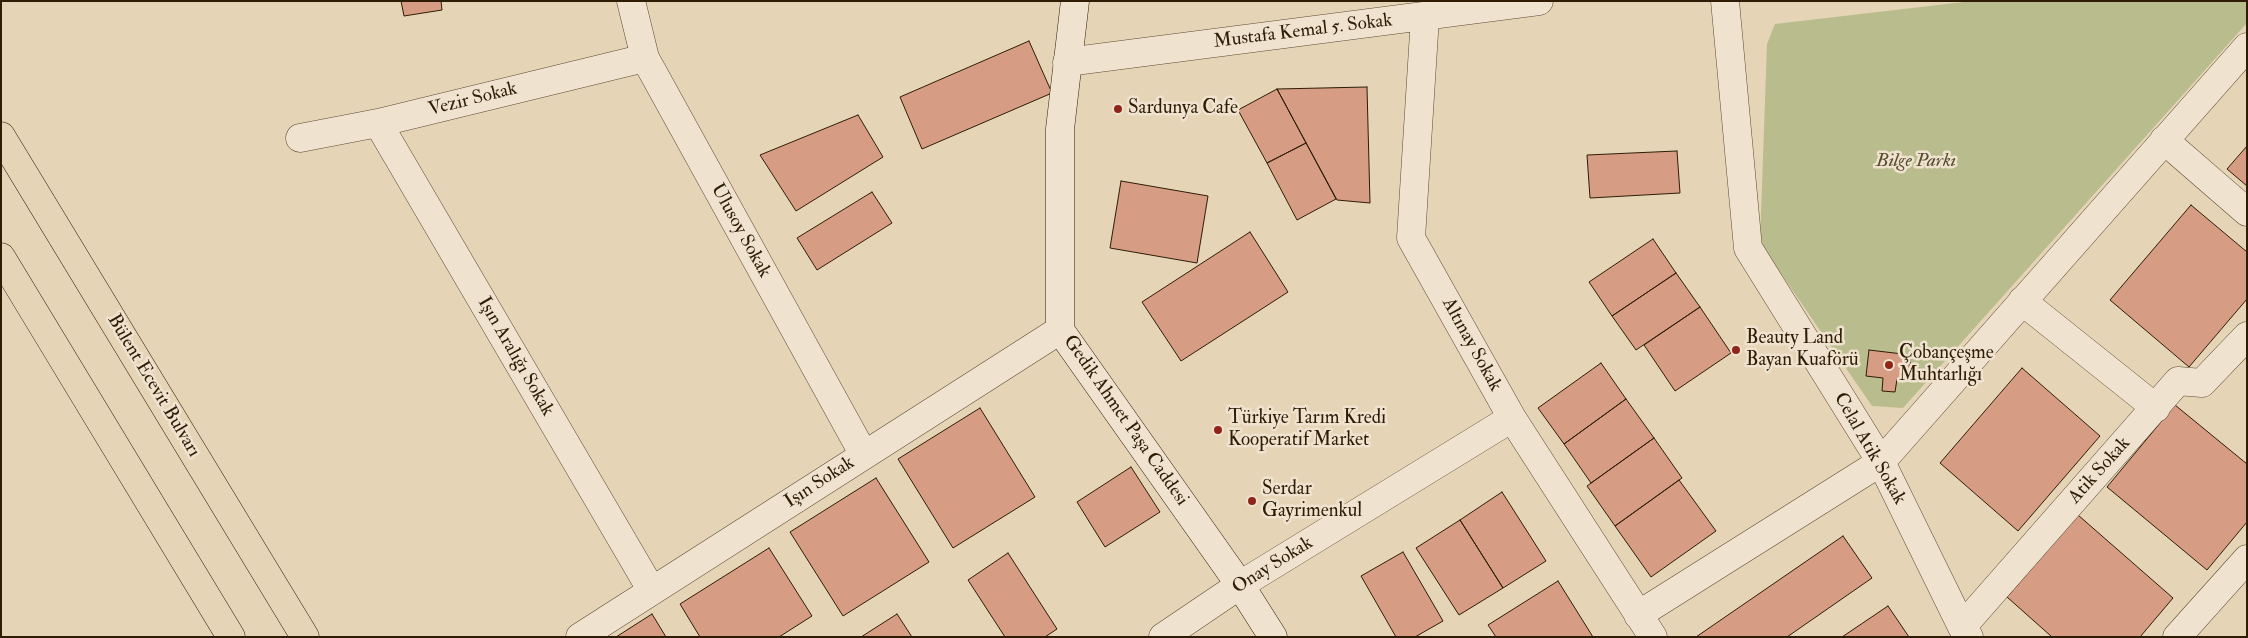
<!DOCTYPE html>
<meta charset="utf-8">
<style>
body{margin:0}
#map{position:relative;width:2248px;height:638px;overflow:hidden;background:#e6d4b7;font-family:"IM FELL Double Pica",serif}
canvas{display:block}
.frame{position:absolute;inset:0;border:2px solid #2e1c05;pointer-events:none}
</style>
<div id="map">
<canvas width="2248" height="638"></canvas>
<div class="frame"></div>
</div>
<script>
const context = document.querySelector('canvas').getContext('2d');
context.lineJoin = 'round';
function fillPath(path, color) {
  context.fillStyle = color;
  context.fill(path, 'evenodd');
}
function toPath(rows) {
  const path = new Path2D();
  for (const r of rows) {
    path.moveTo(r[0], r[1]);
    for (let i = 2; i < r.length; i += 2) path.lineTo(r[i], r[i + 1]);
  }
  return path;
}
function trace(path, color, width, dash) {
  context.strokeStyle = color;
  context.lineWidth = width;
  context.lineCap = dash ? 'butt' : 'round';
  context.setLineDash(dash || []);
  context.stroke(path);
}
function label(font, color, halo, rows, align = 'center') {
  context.font = font + ' "IM FELL Double Pica",serif';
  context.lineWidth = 5;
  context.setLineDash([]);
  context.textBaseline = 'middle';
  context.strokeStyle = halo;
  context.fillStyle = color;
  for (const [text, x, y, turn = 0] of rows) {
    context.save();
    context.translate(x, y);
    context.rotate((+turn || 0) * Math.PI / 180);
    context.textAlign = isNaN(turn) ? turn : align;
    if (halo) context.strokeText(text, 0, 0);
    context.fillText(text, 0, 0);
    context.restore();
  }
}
fillPath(toPath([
 [1972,1,2247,1,2247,23,1903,408,1872,406,1760,243,1767,44,1775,24]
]), '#b9bc8c');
const building = toPath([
 [401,1,441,1,442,10,404,16,401,1],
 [1029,41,1052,93,922,149,900,97,1029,41],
 [1367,87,1370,203,1337,200,1277,89,1367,87],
 [1277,89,1306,143,1267,163,1238,110,1277,89],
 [858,115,883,157,796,211,760,155,858,115],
 [1306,143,1336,199,1297,220,1267,163,1306,143],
 [2247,146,2247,186,2227,169,2247,146],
 [1677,151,1680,193,1590,198,1587,155,1677,151],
 [1121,181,1208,196,1197,263,1110,248,1121,181],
 [872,192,892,223,817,270,797,238,872,192],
 [2191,205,2247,252,2247,299,2189,367,2110,300,2191,205],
 [1250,232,1288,292,1181,361,1142,302,1250,232],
 [1653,239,1676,273,1612,316,1589,282,1653,239],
 [1676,273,1700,307,1636,350,1612,316,1676,273],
 [1700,307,1731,353,1675,391,1644,345,1700,307],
 [1869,350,1911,355,1909,380,1897,379,1895,392,1882,391,1883,378,1866,376,1869,350],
 [1601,363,1626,399,1564,444,1538,408,1601,363],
 [2022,368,2100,436,2018,531,1940,463,2022,368],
 [1626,399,1654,438,1591,483,1564,444,1626,399],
 [2175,405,2247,464,2247,522,2207,570,2107,487,2175,405],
 [980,408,1035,497,953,548,898,459,980,408],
 [1654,438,1682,478,1615,526,1587,486,1654,438],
 [1131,467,1160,512,1105,547,1077,502,1131,467],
 [876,478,929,562,843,616,790,532,876,478],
 [1679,480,1716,531,1651,577,1615,526,1679,480],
 [1502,492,1546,561,1503,588,1460,520,1502,492],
 [2078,515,2173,598,2140,637,2052,637,2007,597,2078,515],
 [1460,520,1503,588,1459,615,1416,548,1460,520],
 [1843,536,1872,578,1787,637,1696,637,1843,536],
 [769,548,812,616,779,637,700,637,680,604,769,548],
 [1403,552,1443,621,1415,637,1396,637,1361,576,1403,552],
 [1008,553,1057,629,1045,637,1005,637,968,580,1008,553],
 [1558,581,1593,637,1496,637,1488,625,1558,581],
 [1888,606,1909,637,1842,637,1888,606],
 [652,614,666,637,616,637,652,614],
 [897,614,912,637,861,637,897,614]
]);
fillPath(building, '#d69c84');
trace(building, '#2e1c05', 1);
const street = toPath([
 [631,1,645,58,864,455],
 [1725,1,1748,248,1881,462,1962,627,1969,637],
 [1425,17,1411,238,1512,418,1653,637],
 [1067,62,1539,1],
 [378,123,652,591],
 [300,138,378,123,645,58],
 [2164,140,2247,212],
 [2022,301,2156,408],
 [1638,615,1881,462,2247,47],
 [1962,627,2178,381,2202,383,2247,336],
 [580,637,1060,330],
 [1163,637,1240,585,1512,418],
 [2177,637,2247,559]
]);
const secondary = toPath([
 [1075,1,1060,129,1060,330,1240,585,1273,637]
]);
const primary = toPath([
 [1,136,305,637],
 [1,257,231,637]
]);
trace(street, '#5c4a32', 29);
trace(secondary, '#2e1c05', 29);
trace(primary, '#2e1c05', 29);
trace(street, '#efe3d0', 28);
trace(secondary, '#efe3d0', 28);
trace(primary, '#e6d4b7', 28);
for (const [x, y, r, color] of [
 [1118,109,5,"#8f2418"],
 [1736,350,5,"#8f2418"],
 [1889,365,5,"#8f2418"],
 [1218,430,5,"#8f2418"],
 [1252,501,5,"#8f2418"]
]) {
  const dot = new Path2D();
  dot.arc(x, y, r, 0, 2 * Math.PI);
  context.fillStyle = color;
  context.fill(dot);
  trace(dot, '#efe3d0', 2);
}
label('19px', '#2e1c05', '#efe3d0', [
 ["Mustafa Kemal 5. Sokak",1303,32,-7],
 ["Vezir Sokak",473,100,-14],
 ["Ulusoy Sokak",740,231,61],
 ["Altınay Sokak",1471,345,61],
 ["Işın Aralığı Sokak",515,357,60],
 ["Bülent Ecevit Bulvarı",153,386,59],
 ["Gedik Ahmet Paşa Caddesi",1125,421,55],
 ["Celal Atik Sokak",1869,449,60],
 ["Atik Sokak",2100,471,-48],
 ["Işın Sokak",820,483,-33],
 ["Onay Sokak",1273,566,-32]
]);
label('19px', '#2e1c05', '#efe3d0', [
 ["Sardunya Cafe",1128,109],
 ["Beauty Land",1746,339],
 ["Bayan Kuaförü",1746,361],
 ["Çobançeşme",1899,354],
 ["Muhtarlığı",1899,376],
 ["Türkiye Tarım Kredi",1228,419],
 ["Kooperatif Market",1228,441],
 ["Serdar",1262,490],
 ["Gayrimenkul",1262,512]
], 'left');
label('italic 19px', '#584c2e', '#efe3d0', [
 ["Bilge Parkı",1916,162]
]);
</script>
